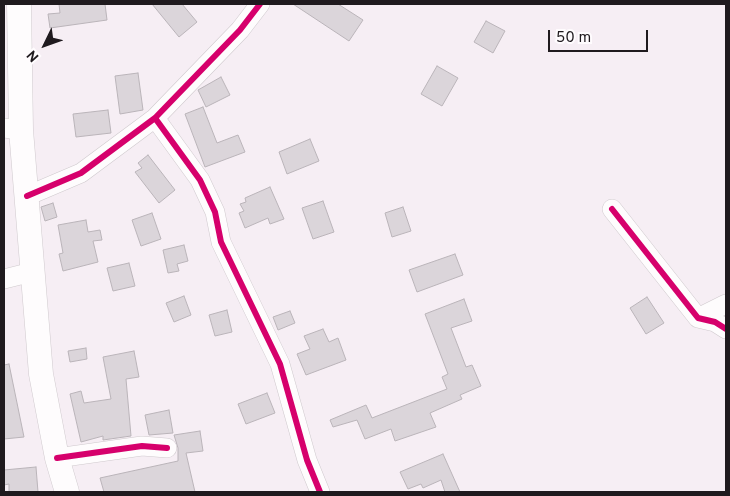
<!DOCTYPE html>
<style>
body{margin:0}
#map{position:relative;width:730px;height:496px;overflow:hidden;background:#f6eef4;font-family:Overpass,sans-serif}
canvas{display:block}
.frame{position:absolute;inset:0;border:5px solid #1f1a1e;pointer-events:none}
.north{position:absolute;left:20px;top:20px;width:50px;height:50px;-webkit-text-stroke:4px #fffcfe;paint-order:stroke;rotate:228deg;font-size:14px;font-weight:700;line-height:20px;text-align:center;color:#1f1a1e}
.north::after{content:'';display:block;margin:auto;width:18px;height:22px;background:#1f1a1e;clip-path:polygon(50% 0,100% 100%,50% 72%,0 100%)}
.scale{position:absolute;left:548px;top:30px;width:100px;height:22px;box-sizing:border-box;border:2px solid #1f1a1e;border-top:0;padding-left:6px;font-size:15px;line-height:18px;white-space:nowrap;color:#1f1a1e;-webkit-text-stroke:4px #fffcfe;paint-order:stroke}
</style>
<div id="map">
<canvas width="730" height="496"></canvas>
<div class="frame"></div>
<div class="north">N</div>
<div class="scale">50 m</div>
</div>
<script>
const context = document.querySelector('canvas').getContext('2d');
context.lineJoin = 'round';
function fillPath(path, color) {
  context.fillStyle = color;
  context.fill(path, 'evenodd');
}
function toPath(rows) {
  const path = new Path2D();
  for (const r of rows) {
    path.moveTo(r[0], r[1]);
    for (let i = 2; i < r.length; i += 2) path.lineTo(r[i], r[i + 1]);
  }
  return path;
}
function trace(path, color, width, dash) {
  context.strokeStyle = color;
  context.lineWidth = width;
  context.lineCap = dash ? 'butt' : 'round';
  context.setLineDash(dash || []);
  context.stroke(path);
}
const building = toPath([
 [59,4,105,4,107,20,50,28,48,14,60,13,59,4],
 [152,4,182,4,197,22,179,37,152,4],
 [293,4,338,4,363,20,349,41,293,4],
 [486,21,505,31,493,53,474,42,486,21],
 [437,66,458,78,442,106,421,94,437,66],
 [138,73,143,110,120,114,115,76,138,73],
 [221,77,230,95,206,107,198,90,221,77],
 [203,107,217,143,238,135,245,152,205,167,185,114,203,107],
 [108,110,111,133,76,137,73,114,108,110],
 [310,139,319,161,287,174,279,152,310,139],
 [148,155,175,190,159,203,135,172,142,168,138,163,148,155],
 [270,187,284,219,270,224,268,218,245,228,239,213,244,211,240,204,246,202,245,198,270,187],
 [323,201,334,232,313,239,302,208,323,201],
 [53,203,57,217,45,221,41,207,53,203],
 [403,207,411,231,392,237,385,213,403,207],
 [152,213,161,239,141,246,132,220,152,213],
 [86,220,88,232,100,230,102,240,93,241,98,262,63,271,59,254,63,253,58,225,86,220],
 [184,245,188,261,177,264,179,271,168,273,163,250,184,245],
 [455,254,463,275,417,292,409,270,455,254],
 [129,263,135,286,113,291,107,268,129,263],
 [184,296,191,315,174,322,166,303,184,296],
 [647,297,664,323,646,334,630,308,647,297],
 [464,299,472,321,451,328,466,367,472,365,481,386,460,395,462,399,430,413,436,427,395,441,391,429,365,439,357,420,333,427,330,420,366,405,372,418,447,389,442,377,448,374,425,314,464,299],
 [227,310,232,332,215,336,209,315,227,310],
 [290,311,295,323,278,330,273,317,290,311],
 [323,329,329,342,338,338,346,360,306,375,297,354,310,349,304,336,323,329],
 [86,348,87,359,70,362,68,351,86,348],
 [134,351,139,377,126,379,131,436,103,440,103,436,81,442,70,394,81,391,84,403,111,399,103,357,134,351],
 [9,364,24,437,4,439,4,365,9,364],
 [267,393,275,413,246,424,238,404,267,393],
 [169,410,173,433,149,435,145,415,169,410],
 [200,431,203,451,186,453,195,492,104,492,100,478,178,461,178,448,174,435,200,431],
 [443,454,460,492,445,492,441,480,423,488,421,484,408,489,400,472,443,454],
 [36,467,38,492,9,492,9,484,4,485,4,470,36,467]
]);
fillPath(building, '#dbd5da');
trace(building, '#bab4b9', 1);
const minor = toPath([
 [155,118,200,180,215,212,221,242,280,364,307,460,320,492],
 [4,128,21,130],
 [27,196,81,173,155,118,240,30,260,4],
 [612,209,698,318,715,322,726,329],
 [4,279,32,272],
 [698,318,726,304],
 [57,458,142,446,167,448]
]);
const major = toPath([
 [19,4,21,130,41,374,57,458,67,492]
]);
trace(minor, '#cfc9cd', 20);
trace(major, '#cfc9cd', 25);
trace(minor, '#fefcfd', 19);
trace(major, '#fefcfd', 24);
trace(toPath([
 [155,118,200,180,215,212,221,242,280,364,307,460,320,492],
 [27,196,81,173,155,118,240,30,260,4],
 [612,209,698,318,715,322,726,329],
 [57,458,142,446,167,448]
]), '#d6006c', 6);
</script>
